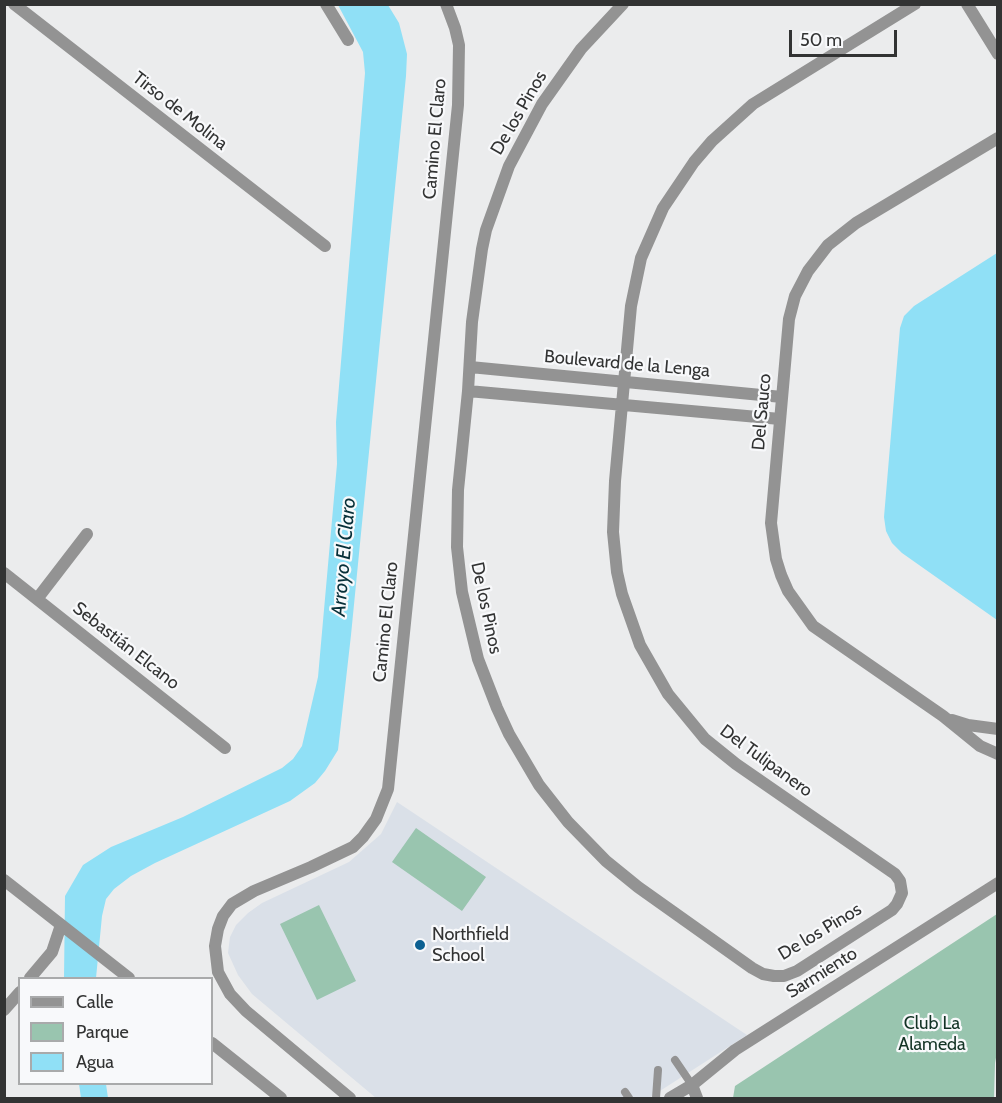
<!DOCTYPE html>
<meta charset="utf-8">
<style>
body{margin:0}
#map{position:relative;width:1002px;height:1103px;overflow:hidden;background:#ebeced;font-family:Cabin,sans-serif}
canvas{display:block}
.frame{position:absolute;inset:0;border:6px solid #323333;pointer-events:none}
.legend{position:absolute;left:18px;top:977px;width:195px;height:108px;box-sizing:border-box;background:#f8f9fb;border:2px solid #a9aaab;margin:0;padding:8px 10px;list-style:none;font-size:18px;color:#323333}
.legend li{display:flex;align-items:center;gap:12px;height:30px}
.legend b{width:30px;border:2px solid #a9aaab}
.scale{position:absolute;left:789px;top:30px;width:108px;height:27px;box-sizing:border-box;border:3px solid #323333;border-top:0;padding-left:8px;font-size:18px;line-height:21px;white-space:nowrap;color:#323333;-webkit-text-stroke:4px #f8f9fb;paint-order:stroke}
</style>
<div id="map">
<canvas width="1002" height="1103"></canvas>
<div class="frame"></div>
<ul class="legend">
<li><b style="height:8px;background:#939393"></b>Calle</li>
<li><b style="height:16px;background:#99c5af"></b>Parque</li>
<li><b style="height:16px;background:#90e0f6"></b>Agua</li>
</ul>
<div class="scale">50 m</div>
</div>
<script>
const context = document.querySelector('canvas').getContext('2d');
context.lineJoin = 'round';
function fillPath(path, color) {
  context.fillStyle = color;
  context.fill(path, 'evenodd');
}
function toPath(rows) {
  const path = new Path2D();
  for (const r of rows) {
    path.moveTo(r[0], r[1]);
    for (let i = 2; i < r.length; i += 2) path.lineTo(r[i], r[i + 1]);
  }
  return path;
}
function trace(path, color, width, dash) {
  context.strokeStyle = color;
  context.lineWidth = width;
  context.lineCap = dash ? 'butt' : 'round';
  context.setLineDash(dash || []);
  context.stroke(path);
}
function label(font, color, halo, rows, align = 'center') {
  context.font = font + ' Cabin,sans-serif';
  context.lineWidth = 4.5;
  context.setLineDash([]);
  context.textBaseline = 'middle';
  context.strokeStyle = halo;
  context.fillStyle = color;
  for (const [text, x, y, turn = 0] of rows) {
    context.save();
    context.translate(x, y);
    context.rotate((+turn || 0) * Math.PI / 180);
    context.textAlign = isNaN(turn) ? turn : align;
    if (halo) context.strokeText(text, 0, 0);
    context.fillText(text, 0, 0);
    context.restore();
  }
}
fillPath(toPath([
 [397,802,747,1035,649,1098,376,1098,252,994,238,975,228,953,230,937,236,925,248,913,262,903,349,862,381,834]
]), '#dae0e8');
fillPath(toPath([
 [416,828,486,877,462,911,392,862],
 [319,905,356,981,317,1000,280,924],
 [997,914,998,1047,995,1063,994,1098,733,1098,735,1086]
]), '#99c5af');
fillPath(toPath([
 [338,5,388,5,399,23,407,54,406,76,351,635,338,750,325,771,315,783,290,801,155,863,131,876,114,889,106,899,102,916,96,978,64,978,65,896,83,865,111,847,183,817,282,768,293,759,302,746,318,677,337,464,336,422,365,73,363,52],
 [997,253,997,620,902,553,892,543,886,531,884,517,900,328,904,316,914,306],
 [79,1084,106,1084,108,1098,81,1098]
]), '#90e0f6');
trace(toPath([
 [675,1060,692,1085],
 [625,1092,629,1098],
 [656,1098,658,1070]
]), '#939393', 8);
trace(toPath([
 [14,4,325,246],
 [326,4,348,40],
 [623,4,581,49,542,104,509,166,486,230,482,249,472,322,468,391,458,490,457,547,462,592,478,659,497,708,509,734,539,785,568,822,606,861,638,887,752,968,763,974,774,976,784,976,797,971,892,910,897,904,902,893,900,881,895,874,736,764,705,739,668,694,640,645,622,594,617,572,613,532,615,481,631,306,641,258,663,208,694,162,712,141,753,104,915,4],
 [967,4,998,54],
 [998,138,856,223,828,245,808,271,795,296,789,319,771,523,776,559,781,575,788,591,813,626,943,716,980,746,998,754],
 [470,367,782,397],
 [468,391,780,419],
 [4,573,225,748],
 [37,599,87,534],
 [952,720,968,725,998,729],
 [4,880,129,978],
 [30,978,52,952,61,925],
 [4,1010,20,992],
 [212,1043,281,1098],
 [692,1085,697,1098],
 [670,1098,692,1085,735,1050,998,883]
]), '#939393', 12);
trace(toPath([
 [350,1098,246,1011,230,994,218,972,215,946,218,929,223,916,232,904,254,891,311,867,353,847,363,837,376,819,388,789,458,105,459,45,455,28,446,4]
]), '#939393', 12);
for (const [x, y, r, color] of [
 [420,945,6,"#0d6192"]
]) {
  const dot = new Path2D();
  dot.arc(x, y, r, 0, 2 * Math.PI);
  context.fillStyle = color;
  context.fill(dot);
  trace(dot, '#f8f9fb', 2);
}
label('18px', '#323333', '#f8f9fb', [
 ["Tirso de Molina",180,111,38],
 ["De los Pinos",519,113,-60],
 ["Camino El Claro",435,139,-85],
 ["Boulevard de la Lenga",627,364,5],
 ["Del Sauco",762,412,-85],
 ["De los Pinos",486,608,78],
 ["Camino El Claro",386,622,-84],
 ["Sebastián Elcano",126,646,38],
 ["Del Tulipanero",766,761,36],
 ["De los Pinos",820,932,-31],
 ["Sarmiento",822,973,-32]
]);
label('18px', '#323333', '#f8f9fb', [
 ["Northfield",432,935],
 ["School",432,956]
], 'left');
label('18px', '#133325', '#f8f9fb', [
 ["Club La",932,1024],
 ["Alameda",932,1045]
]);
label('italic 20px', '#073039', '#f8f9fb', [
 ["Arroyo El Claro",344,557,-85]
]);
</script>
